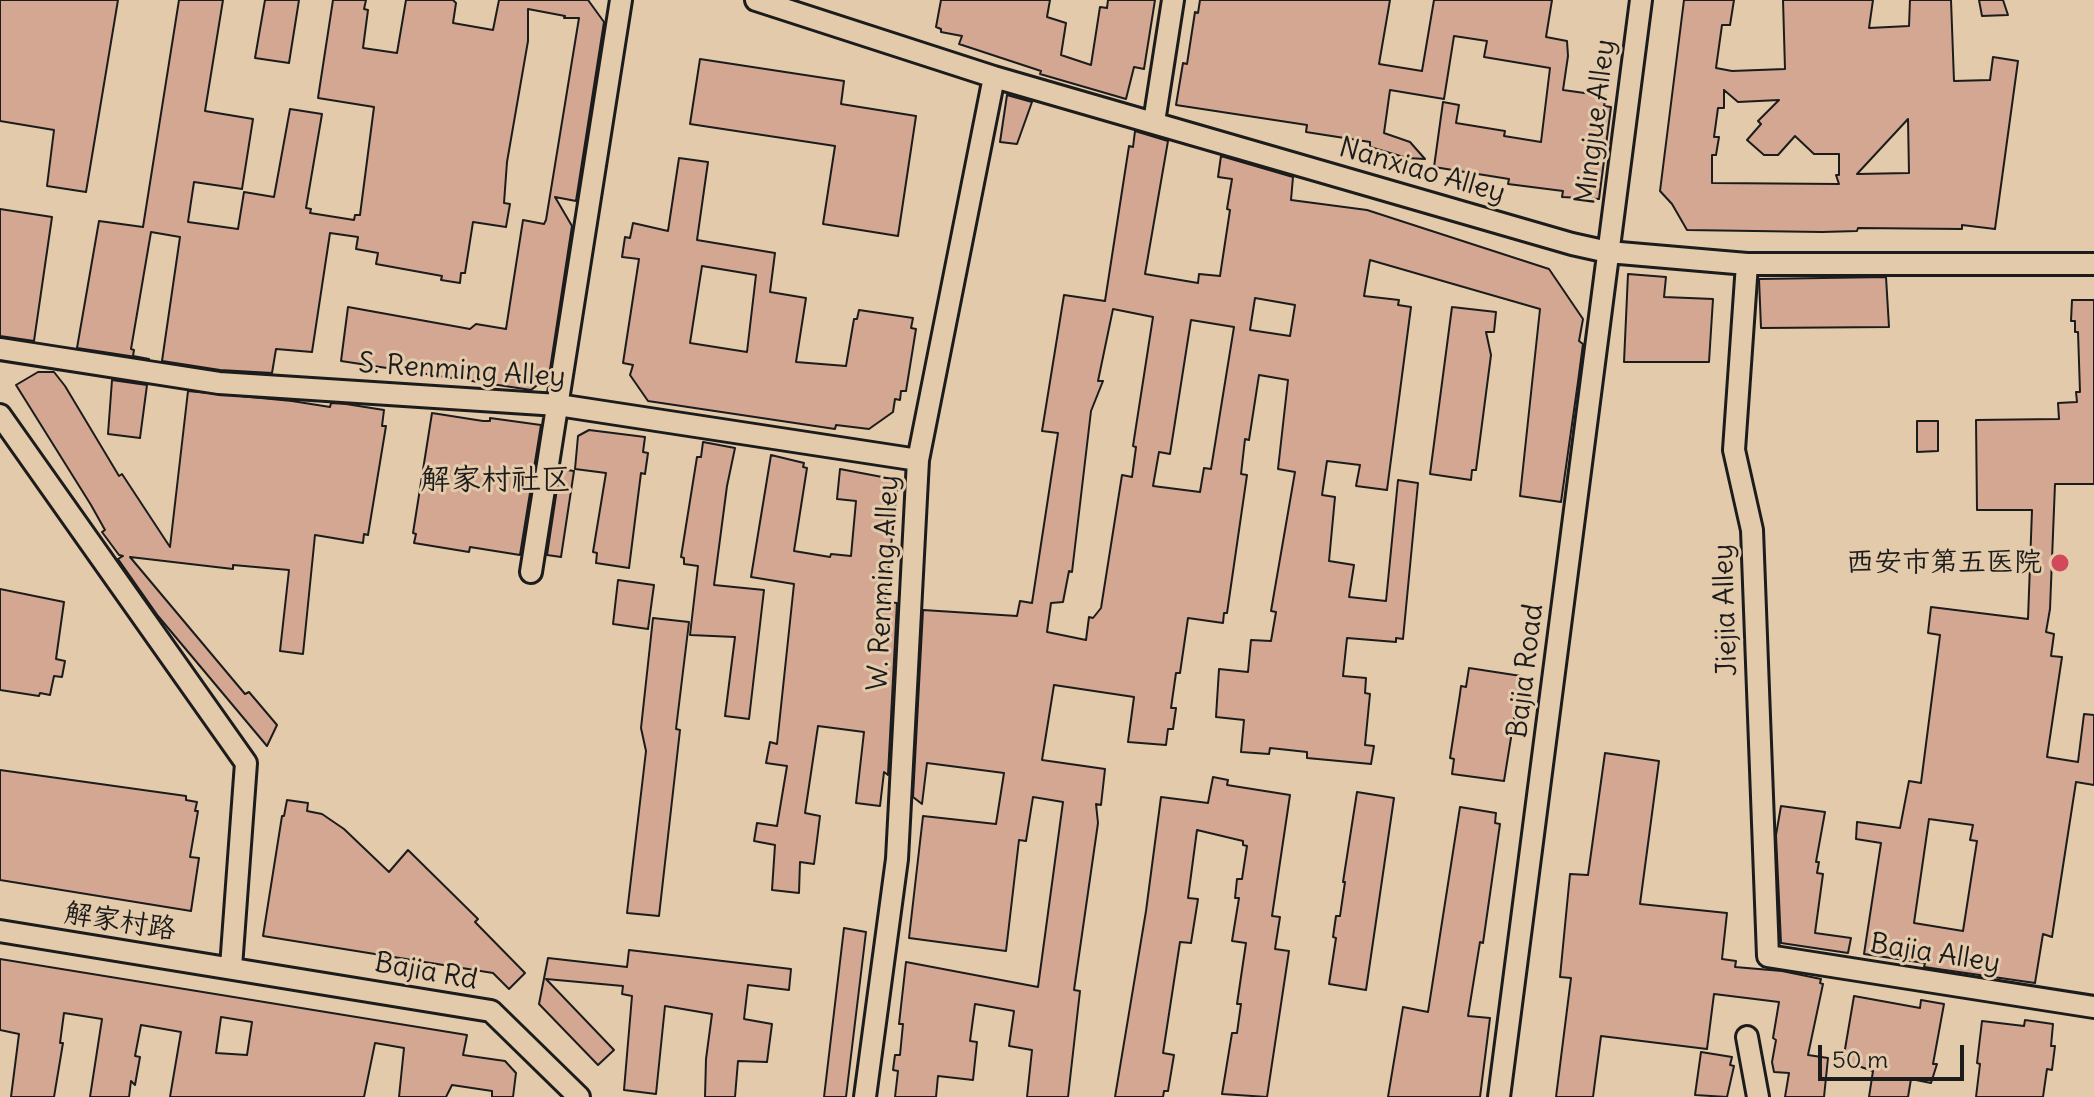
<!DOCTYPE html>
<meta charset="utf-8">
<style>
body{margin:0}
#map{position:relative;width:2094px;height:1097px;overflow:hidden;background:#e3caab;font-family:Delius,sans-serif}
canvas{display:block}
.scale{position:absolute;left:1818px;top:1045px;width:146px;height:36px;box-sizing:border-box;border:4px solid #1c1c1c;border-top:0;padding-left:10px;font-size:24px;line-height:28px;white-space:nowrap;color:#1c1c1c;-webkit-text-stroke:6px #e3caab;paint-order:stroke}
</style>
<div id="map">
<canvas width="2094" height="1097"></canvas>
<div class="scale">50 m</div>
</div>
<script>
const context = document.querySelector('canvas').getContext('2d');
context.lineJoin = 'round';
function fillPath(path, color) {
  context.fillStyle = color;
  context.fill(path, 'evenodd');
}
function toPath(rows) {
  const path = new Path2D();
  for (const r of rows) {
    path.moveTo(r[0], r[1]);
    for (let i = 2; i < r.length; i += 2) path.lineTo(r[i], r[i + 1]);
  }
  return path;
}
function trace(path, color, width, dash) {
  context.strokeStyle = color;
  context.lineWidth = width;
  context.lineCap = dash ? 'butt' : 'round';
  context.setLineDash(dash || []);
  context.stroke(path);
}
function label(font, color, halo, rows, align = 'center') {
  context.font = font + ' Delius,"LXGW WenKai TC",sans-serif';
  context.lineWidth = 6;
  context.setLineDash([]);
  context.textBaseline = 'middle';
  context.strokeStyle = halo;
  context.fillStyle = color;
  for (const [text, x, y, turn = 0] of rows) {
    context.save();
    context.translate(x, y);
    context.rotate((+turn || 0) * Math.PI / 180);
    context.textAlign = isNaN(turn) ? turn : align;
    if (halo) context.strokeText(text, 0, 0);
    context.fillText(text, 0, 0);
    context.restore();
  }
}
const building = toPath([
 [0,0,118,0,86,192,47,186,54,130,0,121,0,0],
 [179,0,223,0,205,111,253,119,242,189,194,182,188,222,238,229,244,192,274,197,290,109,322,114,306,208,311,209,310,213,354,220,355,215,360,215,374,107,318,98,333,0,366,0,364,9,368,10,363,48,397,53,406,0,453,0,456,3,453,23,493,30,499,0,588,0,604,22,576,201,555,197,572,226,549,376,531,390,341,361,348,307,470,329,476,324,506,329,523,220,544,224,546,220,579,18,564,18,565,16,528,9,528,41,507,162,504,203,510,204,506,227,473,222,465,273,461,273,460,283,441,280,442,276,376,264,378,253,356,249,358,237,330,233,312,352,276,349,272,373,220,370,162,361,180,237,151,232,131,349,134,350,133,356,149,359,77,348,99,221,143,227,179,0],
 [265,0,299,0,289,63,255,58,265,0],
 [941,0,1050,0,1047,17,1066,23,1061,55,1091,65,1100,7,1107,8,1108,0,1155,0,1144,69,1134,67,1126,99,1040,74,1041,71,959,44,962,36,941,32,941,29,936,27,941,0],
 [1200,0,1390,0,1379,64,1422,71,1434,0,1552,0,1546,37,1567,41,1568,56,1563,90,1606,96,1604,106,1611,107,1599,199,1562,197,1563,191,1508,184,1509,179,1434,167,1443,102,1459,105,1456,123,1505,131,1504,136,1541,142,1550,68,1484,57,1487,41,1454,36,1444,99,1390,90,1384,133,1410,142,1425,159,1407,158,1370,147,1370,142,1306,132,1307,125,1176,105,1183,63,1187,64,1195,12,1198,13,1200,0],
 [1684,0,1734,0,1730,25,1722,25,1716,68,1732,71,1785,69,1783,0,1873,0,1869,28,1909,26,1910,0,1951,0,1954,81,1990,80,1993,57,2018,61,1995,229,1962,225,1962,229,1858,228,1857,231,1822,232,1687,230,1672,204,1660,191,1684,0],
 [1724,90,1738,102,1779,100,1758,121,1761,124,1747,140,1764,155,1778,155,1795,136,1814,154,1839,154,1839,175,1836,175,1839,184,1712,183,1712,155,1716,155,1719,137,1714,137,1718,108,1724,108,1724,90],
 [1908,119,1909,173,1857,174,1908,119],
 [1979,0,2003,0,2008,15,1982,16,1979,0],
 [700,59,844,81,841,104,916,116,898,236,823,224,835,146,690,124,700,59],
 [1007,95,1032,102,1017,144,1000,142,1007,95],
 [1135,131,1168,141,1145,274,1198,283,1199,274,1220,276,1230,210,1227,209,1232,179,1218,177,1221,156,1293,177,1291,200,1367,210,1549,269,1583,319,1579,341,1583,344,1578,382,1561,502,1520,496,1540,309,1370,260,1364,296,1399,300,1398,305,1411,307,1387,490,1356,486,1360,465,1327,461,1322,495,1335,497,1329,561,1354,565,1349,597,1386,601,1398,480,1418,483,1403,639,1396,638,1396,642,1347,638,1343,676,1366,678,1365,693,1370,694,1365,745,1374,746,1371,764,1307,758,1307,752,1270,748,1269,754,1241,752,1244,720,1216,717,1219,669,1248,672,1251,640,1271,641,1276,612,1271,611,1295,472,1278,469,1288,380,1259,375,1249,440,1245,439,1241,474,1247,475,1227,613,1224,613,1223,623,1188,618,1180,673,1176,673,1171,708,1176,708,1173,729,1168,729,1166,745,1128,742,1134,697,1054,685,1042,760,1105,769,1101,805,1096,804,1098,823,1074,990,1080,991,1068,1097,1027,1097,1032,1050,1009,1046,1014,1011,975,1004,970,1041,977,1042,973,1080,938,1076,936,1097,895,1097,898,1071,893,1070,895,1055,900,1055,903,1024,899,1024,906,962,1038,987,1063,802,1033,797,1026,841,1019,840,1006,951,909,938,923,816,996,824,1004,773,927,763,922,804,913,797,923,610,1017,616,1020,601,1032,603,1058,433,1042,431,1064,295,1105,301,1129,146,1133,147,1135,131],
 [1255,298,1295,305,1290,336,1250,330,1255,298],
 [1113,309,1153,317,1133,446,1136,447,1132,477,1122,475,1101,608,1093,618,1089,617,1086,640,1047,632,1051,603,1063,602,1069,571,1072,572,1091,411,1103,381,1098,381,1113,309],
 [1191,320,1234,327,1211,469,1204,468,1200,492,1153,486,1159,452,1170,454,1191,320],
 [679,158,708,162,697,240,775,253,770,292,806,298,796,362,846,366,854,319,857,319,859,310,913,318,911,328,916,329,906,391,901,391,900,400,895,399,893,412,869,429,836,425,835,429,648,401,630,375,633,365,623,363,639,259,622,257,625,237,630,238,633,223,668,231,679,158],
 [702,266,756,275,747,352,690,343,702,266],
 [0,209,52,217,34,341,0,336,0,209],
 [1628,274,1666,277,1664,297,1713,299,1709,362,1624,362,1628,274],
 [1886,277,1889,327,1761,328,1759,279,1886,277],
 [2072,300,2094,300,2094,484,2055,484,2050,609,2046,632,2054,634,2051,656,2062,657,2047,757,2078,762,2084,714,2094,715,2094,785,2076,782,2052,937,2043,934,2035,983,1924,967,1925,963,1864,954,1881,843,1856,839,1857,822,1900,828,1909,781,1921,783,1940,635,1928,633,1931,607,2028,619,2032,510,1977,510,1976,420,2059,419,2058,403,2077,402,2076,392,2080,392,2078,332,2075,332,2075,321,2071,321,2072,300],
 [1929,819,1973,825,1970,840,1977,841,1963,931,1914,923,1929,819],
 [1452,307,1496,312,1494,332,1486,332,1491,355,1476,470,1472,470,1471,480,1430,474,1452,307],
 [38,372,54,372,65,386,119,476,122,474,170,547,188,391,292,401,330,407,331,403,346,404,384,410,382,426,386,426,368,535,364,534,363,543,315,535,303,654,280,651,289,570,233,565,233,569,130,557,245,694,249,692,277,725,267,746,158,616,118,559,123,556,119,555,102,532,105,530,91,505,16,385,38,372],
 [112,380,147,385,140,438,108,434,112,380],
 [432,413,483,421,490,421,490,418,541,425,520,555,470,547,469,552,414,543,416,534,413,533,432,413],
 [1917,421,1938,421,1938,451,1917,452,1917,421],
 [589,430,645,437,643,452,648,453,645,474,641,473,629,568,596,563,597,553,593,552,606,473,575,469,578,436,589,430],
 [703,442,735,448,727,486,714,585,764,590,749,719,725,716,735,637,690,635,698,566,684,564,684,558,681,557,697,457,701,457,703,442],
 [771,455,804,463,803,467,807,468,794,551,830,557,831,554,851,556,856,501,837,499,840,469,898,480,885,602,897,603,888,775,884,772,880,806,856,803,864,732,818,726,805,813,820,816,814,864,800,862,799,893,772,890,775,845,754,841,757,823,777,826,787,766,766,763,770,742,777,744,794,584,751,577,771,455],
 [560,469,574,471,561,557,547,555,560,469],
 [618,580,654,585,648,629,613,624,618,580],
 [0,589,64,602,56,659,65,661,62,677,54,676,50,695,40,693,39,696,0,690,0,589],
 [653,618,689,622,676,729,680,730,659,916,627,913,646,751,641,728,653,618],
 [1469,668,1521,676,1504,781,1452,774,1454,759,1450,758,1460,694,1461,686,1466,687,1469,668],
 [1605,753,1659,761,1640,904,1727,913,1722,959,1736,961,1735,967,1782,971,1821,979,1820,983,1823,984,1808,1055,1828,1058,1824,1097,1785,1097,1789,1073,1774,1072,1772,1062,1776,1040,1773,1038,1779,1002,1714,994,1707,1049,1601,1036,1593,1097,1556,1097,1571,978,1560,977,1570,874,1588,875,1605,753],
 [0,770,186,796,186,800,197,802,195,811,198,811,190,857,199,858,191,911,0,880,0,770],
 [1213,777,1228,780,1227,785,1290,795,1272,916,1280,917,1275,949,1289,951,1267,1097,1222,1094,1232,1033,1237,1033,1241,1004,1237,1004,1246,943,1232,941,1239,898,1235,898,1237,879,1242,879,1247,846,1243,845,1243,841,1197,830,1188,898,1198,899,1191,943,1180,942,1163,1053,1174,1055,1168,1091,1164,1091,1163,1097,1115,1097,1146,911,1161,797,1208,803,1213,777],
 [1357,792,1394,798,1366,990,1329,984,1336,938,1333,937,1336,916,1340,916,1345,882,1343,882,1357,792],
 [287,800,308,803,307,811,322,814,344,829,389,872,408,850,478,919,475,922,525,973,509,989,493,973,263,936,282,816,284,816,287,800],
 [1781,806,1825,812,1816,862,1819,862,1817,873,1823,874,1815,933,1851,938,1848,953,1781,943,1776,835,1781,806],
 [1460,807,1496,813,1495,823,1500,824,1483,943,1480,942,1468,1016,1490,1018,1480,1097,1388,1097,1403,1007,1428,1012,1460,807],
 [844,928,866,932,846,1097,824,1097,844,928],
 [629,950,791,969,789,990,748,985,744,1019,772,1024,767,1062,738,1061,735,1097,705,1097,706,1059,712,1014,665,1006,656,1094,624,1090,632,996,622,994,623,986,546,979,614,1050,598,1065,539,1004,548,958,627,967,629,950],
 [0,959,467,1035,463,1055,505,1061,516,1073,513,1097,492,1097,492,1091,452,1085,446,1097,399,1097,404,1048,375,1043,364,1097,170,1097,181,1032,141,1025,135,1056,140,1057,135,1085,131,1081,129,1097,90,1097,102,1019,64,1013,60,1043,63,1043,54,1097,11,1097,19,1034,0,1030,0,959],
 [221,1017,252,1022,247,1055,216,1053,221,1017],
 [1854,996,1920,1008,1921,1000,1944,1004,1933,1064,1937,1064,1931,1083,1911,1079,1908,1097,1869,1097,1873,1071,1843,1061,1854,996],
 [2025,1020,2053,1024,2051,1046,2055,1046,2052,1070,2047,1069,2043,1097,1976,1097,1980,1064,1977,1063,1982,1021,2024,1026,2025,1020],
 [1701,1052,1732,1057,1730,1065,1734,1066,1727,1097,1695,1095,1701,1052]
]);
fillPath(building, '#d3a792');
trace(building, '#1c1c1c', 2);
const minor = toPath([
 [756,0,994,77,1572,244,1608,252,1747,264,2094,264],
 [1154,122,1173,0],
 [1747,264,1734,450,1752,530,1768,956,2094,1007],
 [0,349,219,383,558,405,918,460],
 [0,415,246,763,231,967],
 [531,572,621,0],
 [0,931,491,1011,579,1097],
 [1747,1037,1758,1097],
 [865,1097,897,859,918,460,994,77],
 [1499,1097,1641,0]
]);
trace(minor, '#1c1c1c', 26);
trace(minor, '#e3caab', 20);
for (const [x, y, r, color] of [
 [2060,563,10,"#d1495b"]
]) {
  const dot = new Path2D();
  dot.arc(x, y, r, 0, 2 * Math.PI);
  context.fillStyle = color;
  context.fill(dot);
  trace(dot, '#e3caab', 3);
}
label('28px', '#1c1c1c', '#e3caab', [
 ["Mingjue Alley",1596,122,-83],
 ["Nanxiao Alley",1422,171,16],
 ["S. Renming Alley",462,371,4],
 ["W. Renming Alley",884,583,-87],
 ["Jiejia Alley",1726,610,-92],
 ["Bajia Road",1526,671,-83],
 ["解家村路",120,922,9],
 ["Bajia Alley",1935,954,9],
 ["Bajia Rd",426,972,10]
]);
label('28px', '#1c1c1c', '#e3caab', [
 ["西安市第五医院",2042,563]
], 'right');
label('30px', '#1c1c1c', '#e3caab', [
 ["解家村社区",496,480]
]);
</script>
